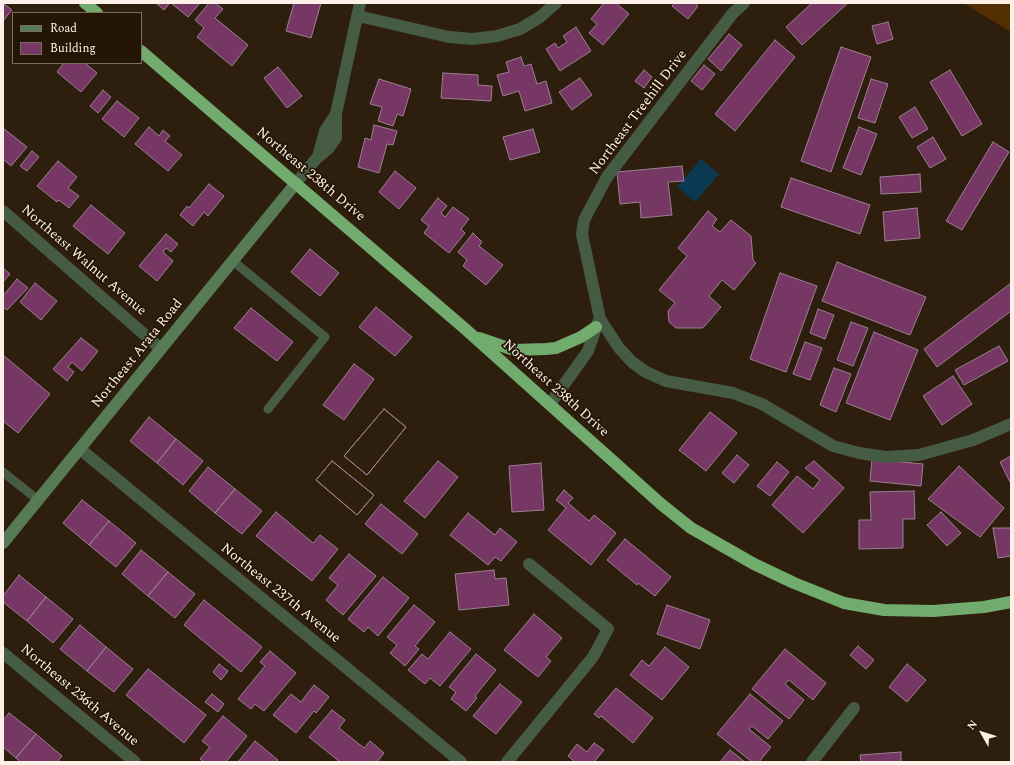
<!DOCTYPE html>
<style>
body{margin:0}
#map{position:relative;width:1014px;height:765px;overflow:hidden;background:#2e1e0e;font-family:Spectral,serif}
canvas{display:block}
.frame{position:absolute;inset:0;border:4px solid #fdf1e7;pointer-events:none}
.legend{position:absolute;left:12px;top:12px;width:130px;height:52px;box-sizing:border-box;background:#241505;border:1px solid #7b6d5f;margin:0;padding:5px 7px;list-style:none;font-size:12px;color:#fdf1e7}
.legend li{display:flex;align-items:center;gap:8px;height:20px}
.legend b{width:20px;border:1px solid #7b6d5f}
.north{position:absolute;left:962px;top:713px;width:40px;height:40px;-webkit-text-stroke:3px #241505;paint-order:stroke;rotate:309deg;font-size:11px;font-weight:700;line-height:16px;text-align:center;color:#fdf1e7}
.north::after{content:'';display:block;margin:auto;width:14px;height:18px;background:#fdf1e7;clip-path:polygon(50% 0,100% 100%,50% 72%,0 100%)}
</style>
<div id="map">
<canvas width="1014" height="765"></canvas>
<div class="frame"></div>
<ul class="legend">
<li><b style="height:5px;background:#577c55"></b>Road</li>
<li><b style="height:11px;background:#773764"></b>Building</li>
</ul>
<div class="north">N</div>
</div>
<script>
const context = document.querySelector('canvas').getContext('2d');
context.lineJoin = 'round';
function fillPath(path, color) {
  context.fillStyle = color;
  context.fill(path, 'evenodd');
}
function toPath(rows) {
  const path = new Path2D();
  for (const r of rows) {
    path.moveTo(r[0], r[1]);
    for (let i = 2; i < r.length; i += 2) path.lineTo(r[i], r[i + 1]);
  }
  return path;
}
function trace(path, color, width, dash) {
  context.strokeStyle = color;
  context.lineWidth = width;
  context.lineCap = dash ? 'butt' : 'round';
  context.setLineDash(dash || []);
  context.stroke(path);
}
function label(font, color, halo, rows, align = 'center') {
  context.font = font + ' Spectral,serif';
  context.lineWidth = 3.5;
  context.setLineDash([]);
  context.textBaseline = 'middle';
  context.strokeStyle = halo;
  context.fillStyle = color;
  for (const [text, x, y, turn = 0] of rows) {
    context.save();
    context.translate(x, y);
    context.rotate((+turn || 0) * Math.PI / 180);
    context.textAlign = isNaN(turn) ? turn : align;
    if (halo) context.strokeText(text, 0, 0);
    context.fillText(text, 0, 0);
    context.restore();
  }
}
fillPath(toPath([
 [963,3,1011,3,1011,32]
]), '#522e00');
fillPath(toPath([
 [701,159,719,174,695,202,677,187]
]), '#0a3951');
const building = toPath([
 [3,3,12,10,3,21,3,3],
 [156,3,170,3,164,10,156,3],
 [171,3,200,3,188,17,171,3],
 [209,3,215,3,223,9,215,18,248,45,232,66,197,37,204,28,195,20,209,3],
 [294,3,321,3,311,38,286,31,294,3],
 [604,3,616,3,629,14,603,45,589,33,597,24,591,19,604,3],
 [675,3,695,3,698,6,688,19,672,6,675,3],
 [812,3,848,3,802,45,786,27,812,3],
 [888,22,893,39,877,44,872,26,888,22],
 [576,27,591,51,560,71,546,49,555,43,558,48,567,42,563,36,576,27],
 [729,34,742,45,721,71,708,59,729,34],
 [775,40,795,57,735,131,715,114,775,40],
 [841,47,871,57,831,172,801,161,841,47],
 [521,57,524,66,531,64,537,84,546,81,552,103,525,111,519,91,503,96,497,75,509,72,506,62,521,57],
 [64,63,85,63,97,73,81,92,57,72,64,63],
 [704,65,715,74,702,90,691,81,704,65],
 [278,67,302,96,287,108,264,78,278,67],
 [644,70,652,77,644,88,635,81,644,70],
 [950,70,982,124,962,136,930,82,950,70],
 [443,73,478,75,478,85,492,86,491,101,441,98,443,73],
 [580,78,592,95,572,110,559,92,580,78],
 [379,79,411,89,403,116,397,114,393,126,378,121,382,107,370,104,379,79],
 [871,79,888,84,875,123,858,118,871,79],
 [103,90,111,97,98,113,90,106,103,90],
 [117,101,139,118,124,137,102,119,117,101],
 [915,107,928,129,912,138,899,117,915,107],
 [374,125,397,131,393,145,387,144,379,173,358,167,365,138,371,140,374,125],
 [149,127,159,136,163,130,170,136,165,141,182,155,168,171,135,144,149,127],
 [859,127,877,134,861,175,843,168,859,127],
 [3,128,27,147,11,166,3,159,3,128],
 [533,129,540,152,510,160,503,137,533,129],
 [933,137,946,159,930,168,917,147,933,137],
 [993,142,1009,152,962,230,946,221,993,142],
 [32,151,39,157,27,171,20,166,32,151],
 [58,161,77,177,68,188,79,196,69,208,59,200,57,202,37,186,58,161],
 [682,166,684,181,668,182,672,215,641,218,640,202,620,204,617,172,682,166],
 [395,171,416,188,399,209,379,192,395,171],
 [920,174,921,192,881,194,880,177,920,174],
 [791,178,870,205,860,234,781,207,791,178],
 [209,184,224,196,208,216,204,212,193,226,180,215,187,206,189,208,209,184],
 [438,198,447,206,441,213,445,217,453,207,469,219,461,229,465,233,449,253,424,233,429,226,421,220,438,198],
 [91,205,125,233,108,254,73,226,91,205],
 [917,208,920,238,885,241,883,212,917,208],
 [708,211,717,219,712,226,720,232,731,220,751,236,753,260,756,263,734,290,722,280,709,296,721,307,703,328,676,328,669,322,668,311,675,303,659,290,687,256,678,248,708,211],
 [473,233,482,242,479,246,503,265,486,285,463,266,467,260,458,252,473,233],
 [166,234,178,244,171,252,166,248,163,252,173,261,157,281,139,266,166,234],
 [310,249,339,273,320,296,291,272,310,249],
 [837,262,926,297,910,335,822,301,837,262],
 [3,268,10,274,3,282,3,268],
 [780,273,817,286,786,372,750,359,780,273],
 [17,279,28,288,7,310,3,307,3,296,17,279],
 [35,283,57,301,41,320,20,302,35,283],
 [1011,283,1011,311,937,367,924,349,1011,283],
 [376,307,412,337,395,356,359,327,376,307],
 [251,308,293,342,277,361,234,328,251,308],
 [818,309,834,315,825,339,810,333,818,309],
 [851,322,868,328,853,366,837,360,851,322],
 [874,332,918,350,890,420,846,403,874,332],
 [81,338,98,351,82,371,72,362,68,367,74,372,67,381,53,369,81,338],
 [805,342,822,348,810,380,793,374,805,342],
 [999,346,1008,361,964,385,955,370,999,346],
 [3,355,50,394,18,433,3,421,3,355],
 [354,364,374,379,344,420,323,405,354,364],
 [834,368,851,374,836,412,820,405,834,368],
 [953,376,972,404,942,425,923,396,953,376],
 [384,409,406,427,367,475,344,456,384,409],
 [384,409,406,427,367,475,344,456,384,409],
 [710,412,737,433,706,471,679,450,710,412],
 [149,417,176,439,157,463,130,441,149,417],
 [176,439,203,461,183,485,157,463,176,439],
 [737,455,749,465,734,483,722,473,737,455],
 [1011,456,1011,484,1000,462,1011,456],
 [872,459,923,464,921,486,870,481,872,459],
 [332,461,374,495,357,515,316,480,332,461],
 [332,461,374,495,357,515,316,480,332,461],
 [438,461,458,477,425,518,404,501,438,461],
 [814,461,844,488,803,533,772,505,797,476,813,489,820,480,805,468,814,461],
 [777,462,789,472,770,496,757,486,777,462],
 [541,463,544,510,512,512,509,466,541,463],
 [959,466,1004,508,980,537,928,499,959,466],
 [208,467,235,489,215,513,189,491,208,467],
 [235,489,262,511,242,534,215,513,235,489],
 [564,490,573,498,568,503,589,521,594,515,616,533,591,565,548,530,566,508,556,500,564,490],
 [914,491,915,519,903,519,903,548,859,549,859,520,871,520,870,492,914,491],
 [82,500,109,521,89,545,63,523,82,500],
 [381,504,418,534,402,554,365,524,381,504],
 [276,512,313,543,320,535,338,549,312,581,256,536,276,512],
 [941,512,961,533,947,546,927,525,941,512],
 [468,513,495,535,500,528,517,542,501,561,495,557,488,565,450,535,468,513],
 [109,521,136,543,116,567,89,545,109,521],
 [993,528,1011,528,1011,556,998,558,993,528],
 [625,539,671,577,655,596,638,583,637,585,607,560,625,539],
 [141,550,168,572,148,596,122,574,141,550],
 [349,554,376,576,343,615,326,600,338,585,329,578,349,554],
 [494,570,495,579,506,578,509,605,459,610,455,574,494,570],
 [168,572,195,594,175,618,148,596,168,572],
 [19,575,46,597,27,621,3,602,3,596,19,575],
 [383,577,409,598,378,636,368,627,364,632,348,619,383,577],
 [46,597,73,619,53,643,27,621,46,597],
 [204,600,262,647,241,672,184,625,204,600],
 [414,605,435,622,415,646,419,649,405,666,390,653,397,645,387,637,414,605],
 [667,605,710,620,700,649,657,634,667,605],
 [534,614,562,638,546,657,551,661,538,677,504,650,534,614],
 [80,625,106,647,87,671,60,649,80,625],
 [450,632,471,649,440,686,430,678,425,684,408,670,422,654,428,659,450,632],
 [858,646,874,660,866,669,850,655,858,646],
 [106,647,133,669,114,692,87,671,106,647],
 [665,647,689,667,662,700,630,675,642,660,649,666,665,647],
 [785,649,826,683,813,700,789,680,785,684,804,700,789,719,752,689,785,649],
 [270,651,296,673,264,711,255,704,251,709,238,699,265,666,260,662,270,651],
 [476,654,496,670,475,696,477,698,466,711,451,699,456,692,449,687,476,654],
 [219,664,228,671,221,680,213,672,219,664],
 [907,664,926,680,907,702,889,687,907,664],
 [148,669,206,715,184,743,126,695,148,669],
 [500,684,522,702,496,734,473,716,500,684],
 [314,685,329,697,316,713,314,711,296,733,273,715,291,694,301,702,314,685],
 [616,688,653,718,633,743,601,716,599,718,594,714,616,688],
 [212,694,224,704,218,712,205,702,212,694],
 [750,694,783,721,768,739,752,726,749,729,771,747,759,762,752,762,717,734,750,694],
 [332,710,345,720,339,728,364,748,370,741,384,753,377,762,340,762,309,737,332,710],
 [9,713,36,734,16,758,3,747,3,720,9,713],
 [223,716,247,736,226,762,204,762,200,759,210,747,202,741,223,716],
 [36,734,62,756,57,762,21,762,16,758,36,734],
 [255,741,278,760,276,762,238,762,255,741],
 [594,743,604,750,594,762,575,762,568,756,577,744,587,752,594,743],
 [730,750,745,762,720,762,730,750],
 [901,752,901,762,861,762,860,755,901,752]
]);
fillPath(building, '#773764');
trace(building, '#9a8191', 1);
trace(toPath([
 [233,261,325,337,268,409],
 [3,472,38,500]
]), '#455b43', 9);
trace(toPath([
 [744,3,733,13,607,177,584,220,582,234,600,319,619,348,632,362,646,372,666,381,733,393,762,404,833,446,859,453,886,457,919,455,973,440,1011,424],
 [358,16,449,37,473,39,497,36,520,29,540,17,556,3],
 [318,157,325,131,336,114],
 [296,183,316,159,328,149,336,138,336,114,360,3],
 [3,211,161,349],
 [550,404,588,351,598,322],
 [80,449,461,762],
 [3,653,135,762],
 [507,762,593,657,608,629,529,564],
 [812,762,854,708]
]), '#455b43', 12);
trace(toPath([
 [3,543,296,183]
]), '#577c55', 12);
trace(toPath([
 [85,3,97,13],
 [141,51,463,327,661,504,691,528,754,564,794,583,844,603,884,610,933,611,984,607,1011,602],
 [479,338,514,350,546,349,556,348,581,337,596,327]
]), '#72ab6e', 12);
label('14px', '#fdf1e7', '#241505', [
 ["Northeast Treehill Drive",639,113,-53],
 ["Northeast 238th Drive",310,175,40],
 ["Northeast Walnut Avenue",83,261,41],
 ["Northeast Arata Road",138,354,-51],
 ["Northeast 238th Drive",555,389,42],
 ["Northeast 237th Avenue",280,594,39],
 ["Northeast 236th Avenue",79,696,40]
]);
</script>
